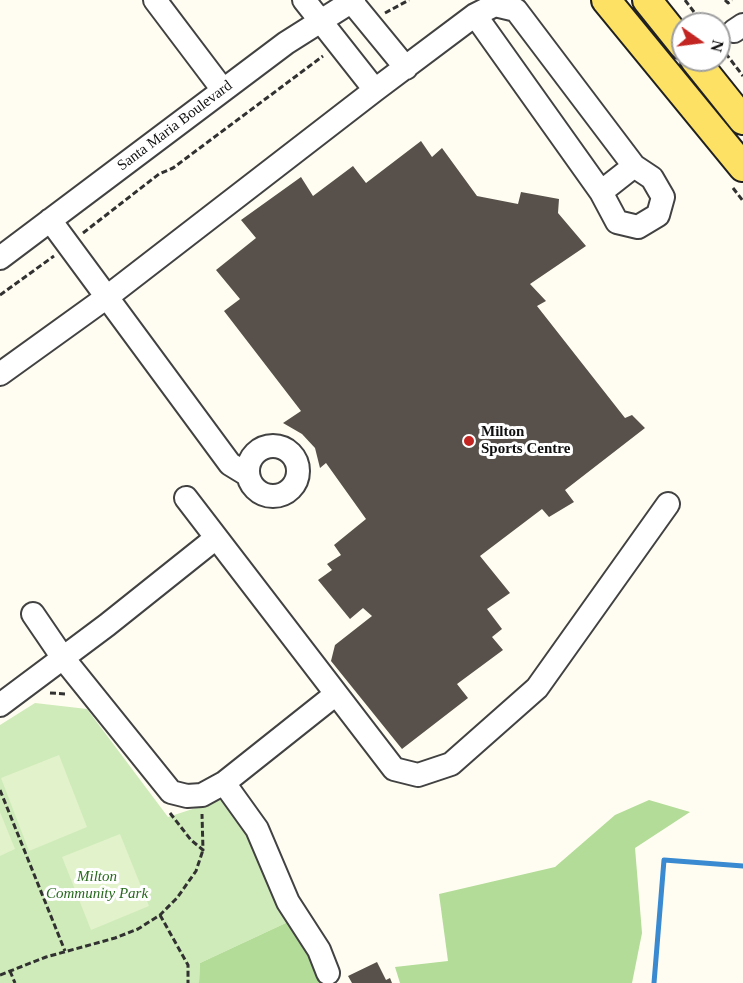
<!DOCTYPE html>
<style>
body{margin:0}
#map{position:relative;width:743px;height:983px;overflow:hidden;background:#fffdf1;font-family:Georgia,serif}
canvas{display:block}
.north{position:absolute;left:671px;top:12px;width:60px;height:60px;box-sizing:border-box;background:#fff;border:2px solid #9f9f9f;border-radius:50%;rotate:104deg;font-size:16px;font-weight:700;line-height:24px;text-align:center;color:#0f0f0f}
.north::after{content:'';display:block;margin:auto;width:21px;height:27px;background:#c32622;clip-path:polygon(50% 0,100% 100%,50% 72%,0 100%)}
</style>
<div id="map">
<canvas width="743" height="983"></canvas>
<div class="north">N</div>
</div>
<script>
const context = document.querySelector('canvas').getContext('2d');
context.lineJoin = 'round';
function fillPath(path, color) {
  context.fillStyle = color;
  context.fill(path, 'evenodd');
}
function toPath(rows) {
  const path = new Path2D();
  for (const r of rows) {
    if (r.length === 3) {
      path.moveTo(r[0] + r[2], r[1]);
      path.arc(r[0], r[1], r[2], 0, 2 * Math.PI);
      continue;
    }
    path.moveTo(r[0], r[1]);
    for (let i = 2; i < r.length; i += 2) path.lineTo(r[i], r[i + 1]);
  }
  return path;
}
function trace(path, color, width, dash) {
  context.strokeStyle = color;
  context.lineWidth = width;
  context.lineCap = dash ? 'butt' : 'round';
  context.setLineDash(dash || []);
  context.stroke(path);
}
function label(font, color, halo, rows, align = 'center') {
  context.font = font + ' Georgia,serif';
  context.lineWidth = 6;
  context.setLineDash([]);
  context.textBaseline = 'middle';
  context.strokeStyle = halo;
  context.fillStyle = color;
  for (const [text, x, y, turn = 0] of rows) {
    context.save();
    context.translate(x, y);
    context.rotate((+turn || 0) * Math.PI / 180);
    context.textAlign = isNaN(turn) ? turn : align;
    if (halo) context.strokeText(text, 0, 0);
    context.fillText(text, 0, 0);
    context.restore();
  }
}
fillPath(toPath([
 [35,703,87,709,168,817,220,800,231,792,290,921,200,963,199,983,0,983,0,725]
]), '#cfebb9');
fillPath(toPath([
 [649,800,690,812,635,848,642,933,632,983,400,983,395,967,448,961,439,894,555,867,615,815],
 [290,921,324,983,199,983,200,963]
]), '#b2dc97');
fillPath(toPath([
 [59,755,87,827,29,851,1,778],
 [0,812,15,849,0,856],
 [120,834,149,906,91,930,62,857]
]), '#e2f2cb');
trace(toPath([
 [654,983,664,860,743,866]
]), '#398ad1', 5);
fillPath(toPath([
 [421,141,432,157,442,148,477,196,518,204,521,192,559,199,558,213,586,246,530,284,546,301,537,306,625,418,632,415,645,428,565,490,574,502,549,517,542,509,480,556,510,593,487,609,502,629,492,637,503,650,457,684,468,698,402,749,331,661,335,645,372,616,363,608,350,619,318,580,332,570,327,564,341,555,334,545,366,519,326,463,320,468,315,448,302,434,283,423,301,411,224,311,240,299,216,270,256,238,241,220,301,177,313,196,353,166,366,183],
 [377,962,386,980,390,978,392,983,352,983,348,976]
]), '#58514b');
const minor = toPath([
 [155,0,223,90],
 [304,0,375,90],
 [351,1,406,68],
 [734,31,743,25],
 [601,192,634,166],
 [50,220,230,464,248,475],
 [0,258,286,43,354,0],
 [0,374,107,297,375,90,475,15,495,5,516,10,634,166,652,178,663,197,658,215,638,227,617,222,601,192,475,15],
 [273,471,25],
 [186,498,394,769,418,775,451,764,537,688,668,504],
 [33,614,63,658,171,792,187,796,202,795,224,783,336,694],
 [0,705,107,625,216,538],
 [224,783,257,829,288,902,319,950,328,973]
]);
const major = toPath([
 [606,0,743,167],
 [647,0,683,45],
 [695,60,743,120]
]);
trace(minor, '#424242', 26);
trace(major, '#202020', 32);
trace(toPath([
 [685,0,703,24],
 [725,0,728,3,732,0],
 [385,13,409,0],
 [720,46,743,76],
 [733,188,743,201],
 [83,233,159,174,173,168,323,56],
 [0,295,54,256],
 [50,693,67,694],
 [0,790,65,951],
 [170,813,191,840,203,850,202,814],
 [160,915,188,965,188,983],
 [10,971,15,983],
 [0,975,46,957,115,938,138,929,160,915,177,898,196,871,203,850]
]), '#313131', 3, [6, 3]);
trace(minor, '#fff', 22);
trace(major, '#fce164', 28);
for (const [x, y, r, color] of [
 [469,441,6,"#c32622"]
]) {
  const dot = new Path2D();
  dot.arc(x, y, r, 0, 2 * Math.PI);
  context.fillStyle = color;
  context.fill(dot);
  trace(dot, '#fff', 2);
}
label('15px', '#0f0f0f', '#fff', [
 ["Santa Maria Boulevard",175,126,-37]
]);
label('bold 15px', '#0f0f0f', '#fff', [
 ["Milton",481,432],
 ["Sports Centre",481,449]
], 'left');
label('italic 15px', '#27691d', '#fff', [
 ["Milton",97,877],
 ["Community Park",97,894]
]);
</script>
